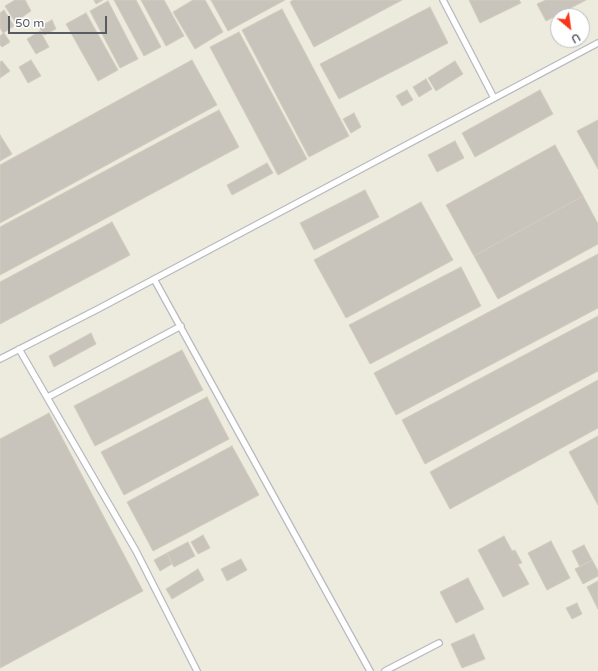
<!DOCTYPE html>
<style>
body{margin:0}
#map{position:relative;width:598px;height:671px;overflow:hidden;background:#edeade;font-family:"Varela Round",sans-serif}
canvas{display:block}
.north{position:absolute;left:550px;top:8px;width:40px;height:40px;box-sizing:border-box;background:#fff;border:1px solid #bcbec0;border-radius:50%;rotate:151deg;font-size:11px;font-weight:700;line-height:16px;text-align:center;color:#585c62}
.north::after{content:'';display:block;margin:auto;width:14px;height:18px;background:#fa3517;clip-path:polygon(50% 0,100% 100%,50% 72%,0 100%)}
.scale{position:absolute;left:8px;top:16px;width:99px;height:18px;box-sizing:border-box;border:2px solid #585c62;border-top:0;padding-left:5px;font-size:12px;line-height:14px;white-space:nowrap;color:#585c62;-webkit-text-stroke:3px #fff;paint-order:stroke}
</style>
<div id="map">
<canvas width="598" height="671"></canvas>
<div class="north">U</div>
<div class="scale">50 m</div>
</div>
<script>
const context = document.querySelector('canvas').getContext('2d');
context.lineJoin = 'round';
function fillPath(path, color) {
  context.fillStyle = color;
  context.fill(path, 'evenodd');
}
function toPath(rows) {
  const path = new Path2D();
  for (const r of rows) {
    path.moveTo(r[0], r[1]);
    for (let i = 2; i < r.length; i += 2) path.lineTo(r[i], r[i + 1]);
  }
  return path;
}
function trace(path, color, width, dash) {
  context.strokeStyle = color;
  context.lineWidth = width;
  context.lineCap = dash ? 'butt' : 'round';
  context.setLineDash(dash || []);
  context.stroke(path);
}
const building = toPath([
 [15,0,25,0,31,11,15,22,5,6,15,0],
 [94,0,103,0,96,4,94,0],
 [114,0,136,0,161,47,144,56,114,0],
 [141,0,164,0,184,36,166,46,141,0],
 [193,0,205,0,223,32,195,49,173,12,193,0],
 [211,0,285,0,228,31,211,0],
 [293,0,402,0,314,47,290,2,293,0],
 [469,0,519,0,521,3,480,23,469,0],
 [546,0,586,0,546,21,537,4,546,0],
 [108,1,138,59,120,68,90,11,108,1],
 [430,7,448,43,339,99,320,64,430,7],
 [282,9,349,136,309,157,242,30,282,9],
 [4,10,14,26,3,33,0,28,0,13,4,10],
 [86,13,118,70,98,81,66,24,86,13],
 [52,20,56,29,44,35,39,27,52,20],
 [40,31,49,47,36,54,27,39,40,31],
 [239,32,307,159,278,175,210,47,239,32],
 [4,33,10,42,2,47,0,45,0,36,4,33],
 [31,60,41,76,28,83,19,67,31,60],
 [192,60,217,105,0,223,0,165,192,60],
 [2,61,10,71,0,78,0,62,2,61],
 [455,61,463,74,436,91,428,78,455,61],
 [426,79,432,89,419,97,413,87,426,79],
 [407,90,413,100,402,106,396,96,407,90],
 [540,90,553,114,475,157,462,133,540,90],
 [219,110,239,147,0,275,0,227,219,110],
 [354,113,361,127,351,133,343,119,354,113],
 [598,120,598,169,577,131,598,120],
 [0,135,12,154,0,161,0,135],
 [455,141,464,158,437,172,428,155,455,141],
 [555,145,583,196,474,256,446,205,555,145],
 [267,163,273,173,232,195,227,185,267,163],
 [365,190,379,217,314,250,300,223,365,190],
 [583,196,598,224,598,244,498,299,474,256,583,196],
 [421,202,453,260,346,318,314,260,421,202],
 [112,222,130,255,0,324,0,282,112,222],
 [598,254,598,308,396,415,374,373,598,254],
 [461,267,481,306,370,364,349,325,461,267],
 [598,316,598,371,425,464,402,420,598,316],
 [91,333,96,344,54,367,49,356,91,333],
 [182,350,203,390,95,446,74,406,182,350],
 [598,380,598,428,450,509,430,472,598,380],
 [207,397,229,439,124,495,101,452,207,397],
 [49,413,143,591,0,668,0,439,49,413],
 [598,436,598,505,569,452,598,436],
 [232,446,259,495,153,551,127,502,232,446],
 [203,535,210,548,198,554,191,542,203,535],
 [504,536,512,551,515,550,522,563,518,564,529,584,503,597,478,550,504,536],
 [551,541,570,578,547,590,528,553,551,541],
 [188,542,195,556,174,567,167,553,188,542],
 [584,545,592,560,580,567,572,551,584,545],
 [167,553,172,564,160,571,154,560,167,553],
 [241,559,247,570,227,581,221,569,241,559],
 [592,560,598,571,598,576,583,584,575,569,592,560],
 [198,569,204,580,172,599,166,589,198,569],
 [468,578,484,609,456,623,440,592,468,578],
 [598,581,598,609,587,587,598,581],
 [577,603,582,614,572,619,566,608,577,603],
 [474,634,485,659,462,668,451,644,474,634]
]);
fillPath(building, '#c8c4bb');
trace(building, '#d2ccbc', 1);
const service = toPath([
 [443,0,494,98],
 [154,279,370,671],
 [19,349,136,551,197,671],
 [0,359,98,309,598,43],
 [48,397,181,326],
 [385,671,439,643]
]);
trace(service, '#b7bac0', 8);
trace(service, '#fff', 5.5);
</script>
